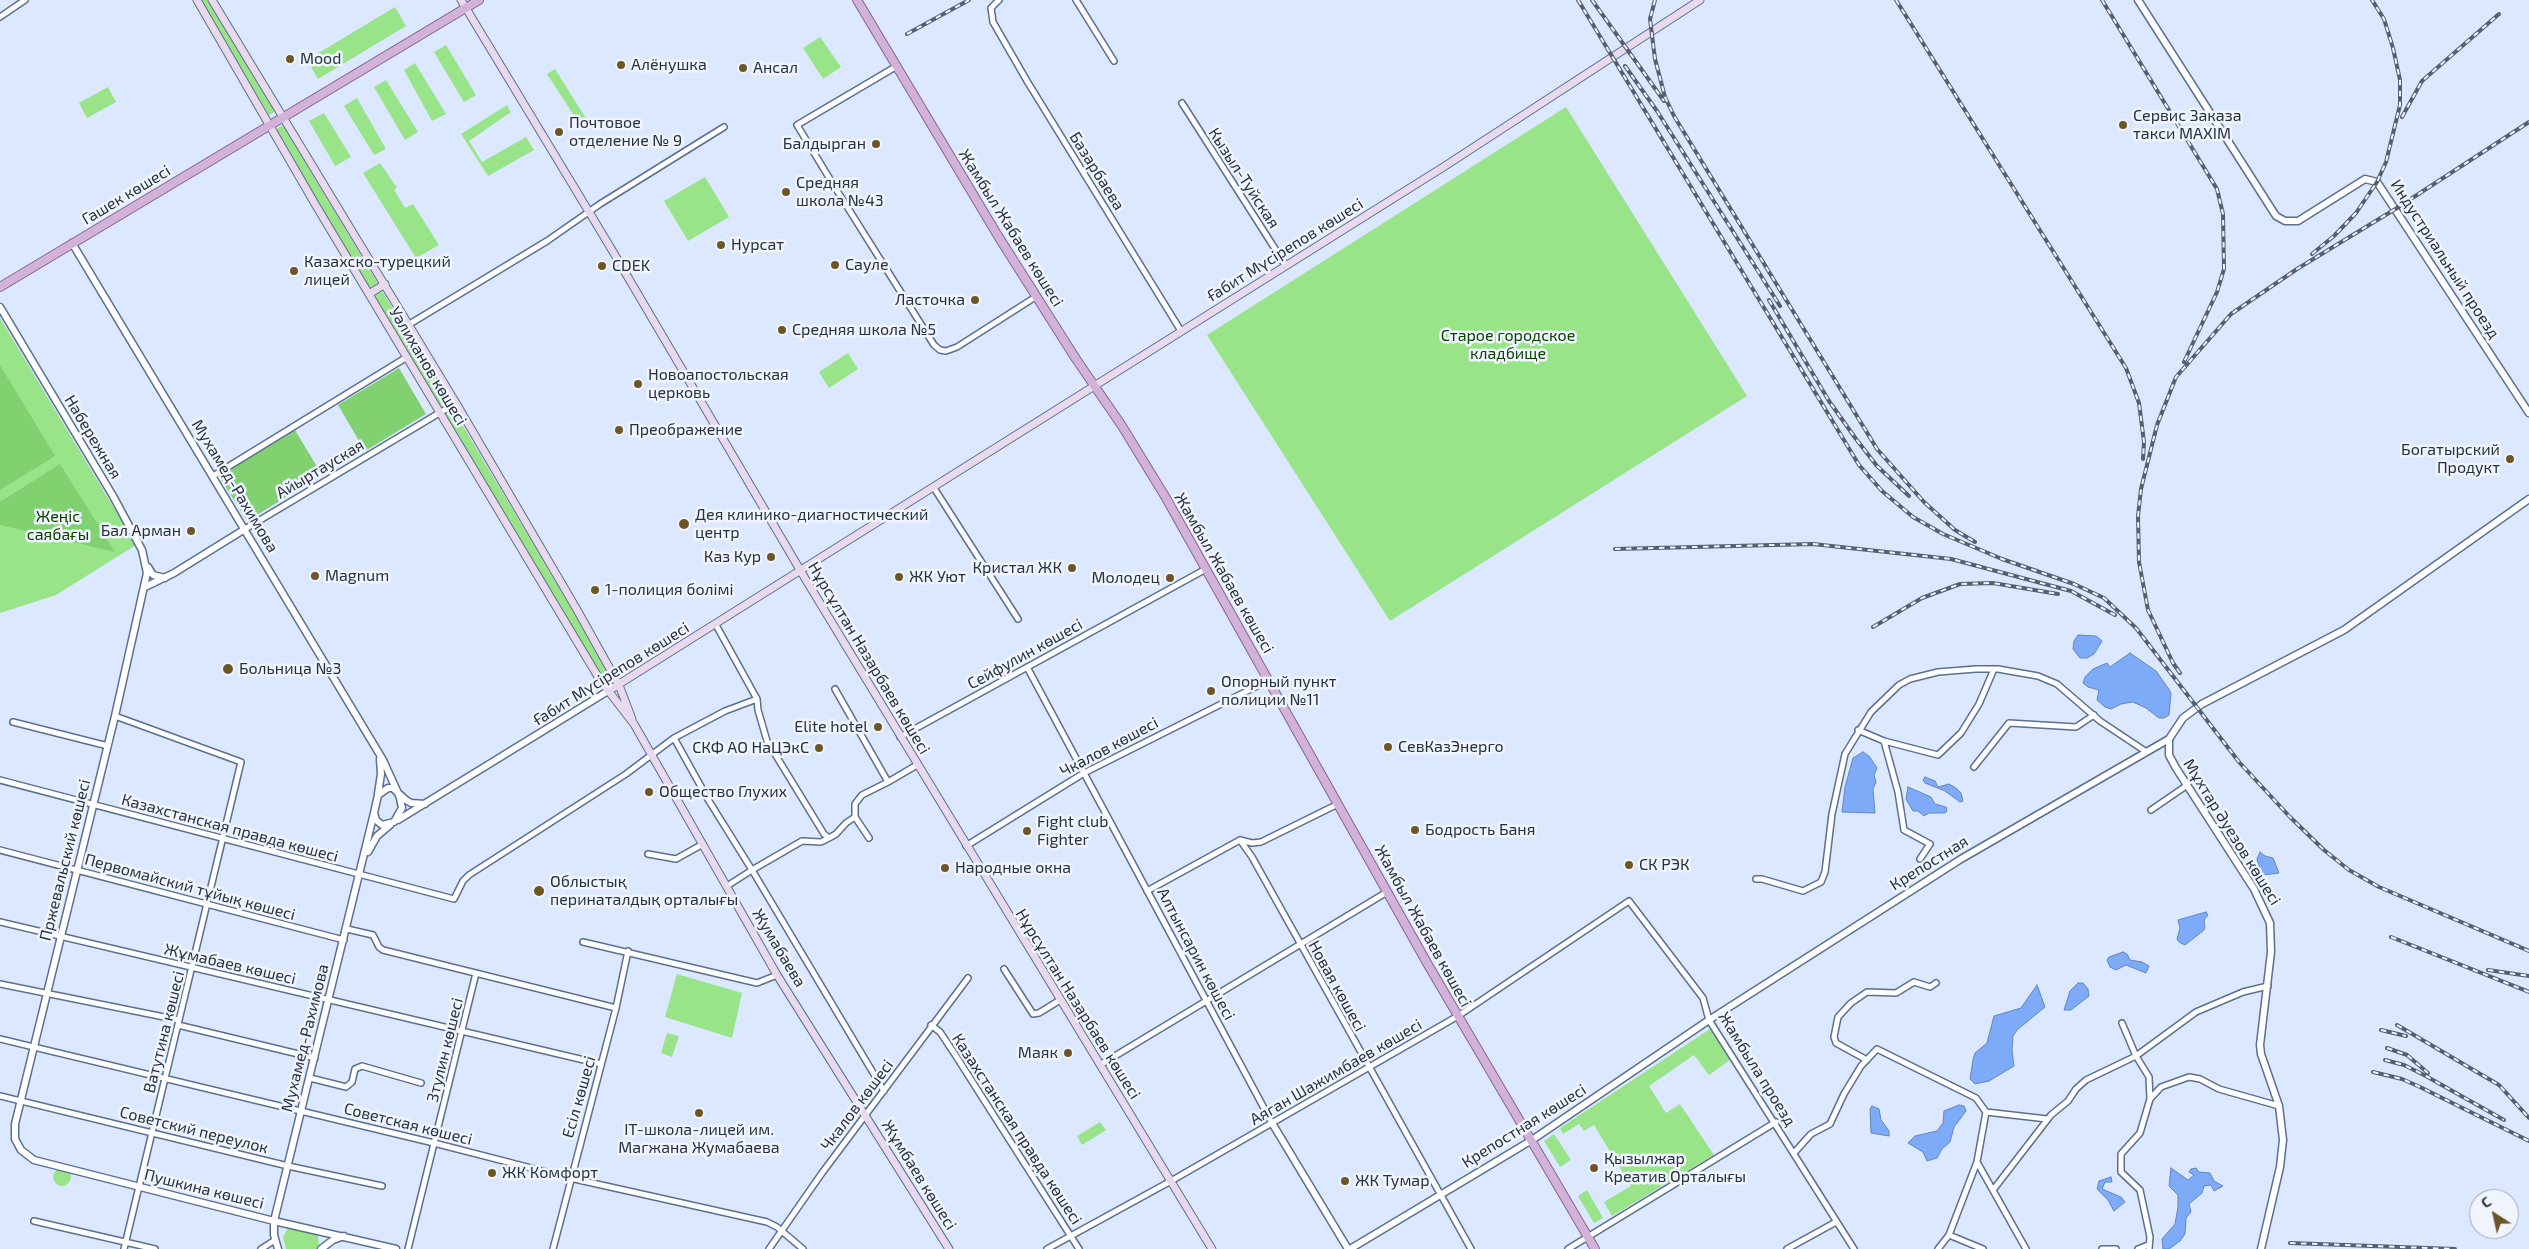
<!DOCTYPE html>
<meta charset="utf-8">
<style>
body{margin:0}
#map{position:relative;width:2529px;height:1249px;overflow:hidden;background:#dbe8ff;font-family:"Exo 2",sans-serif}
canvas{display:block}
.north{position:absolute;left:2469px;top:1189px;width:50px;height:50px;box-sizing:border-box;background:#f0f5fd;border:1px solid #a0a7b1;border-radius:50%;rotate:325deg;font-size:14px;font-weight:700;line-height:20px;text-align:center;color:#28313f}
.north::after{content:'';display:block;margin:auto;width:18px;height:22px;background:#6e5526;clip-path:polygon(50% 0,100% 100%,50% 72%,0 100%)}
</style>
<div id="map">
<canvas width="2529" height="1249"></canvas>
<div class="north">С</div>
</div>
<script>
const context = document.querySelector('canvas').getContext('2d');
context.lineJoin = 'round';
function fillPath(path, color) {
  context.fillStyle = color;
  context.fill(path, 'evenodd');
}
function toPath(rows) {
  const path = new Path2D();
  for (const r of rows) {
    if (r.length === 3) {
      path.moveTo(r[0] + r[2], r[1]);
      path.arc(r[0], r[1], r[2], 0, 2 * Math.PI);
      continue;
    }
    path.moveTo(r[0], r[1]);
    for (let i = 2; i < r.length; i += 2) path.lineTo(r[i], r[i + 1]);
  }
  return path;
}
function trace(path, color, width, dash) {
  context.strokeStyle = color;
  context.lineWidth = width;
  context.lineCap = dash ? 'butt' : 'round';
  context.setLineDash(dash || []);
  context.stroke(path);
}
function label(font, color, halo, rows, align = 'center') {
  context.font = font + ' "Exo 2",sans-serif';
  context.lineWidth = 5;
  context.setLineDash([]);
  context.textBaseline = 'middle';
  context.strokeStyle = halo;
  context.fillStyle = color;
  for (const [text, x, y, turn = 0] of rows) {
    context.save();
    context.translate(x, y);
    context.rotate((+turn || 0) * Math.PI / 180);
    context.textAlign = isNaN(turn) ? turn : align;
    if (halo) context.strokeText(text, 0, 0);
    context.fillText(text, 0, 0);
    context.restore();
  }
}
fillPath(toPath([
 [200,0,209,0,276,111,269,115],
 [395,7,406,26,318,79,307,60],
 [820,37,841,67,823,79,803,48],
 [446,45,476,95,464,102,434,52],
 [415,63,446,114,432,121,404,70],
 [555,69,587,120,580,125,547,74],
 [386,80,418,132,405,140,374,87],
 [108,87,116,102,87,118,79,103],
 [357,98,386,149,374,155,344,106],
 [507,105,511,112,469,141,482,162,526,137,534,150,488,176,461,134],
 [1566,107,1747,396,1390,621,1207,335],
 [324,113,351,157,335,166,309,121],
 [283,125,448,401,440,406,275,130],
 [380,163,397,188,394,190,405,208,413,204,439,245,416,258,363,173],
 [705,177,729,217,688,241,664,201],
 [0,318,136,545,56,595,0,613],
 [848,353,858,369,829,388,819,372],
 [453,409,609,672,602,676,445,414],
 [677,974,742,993,732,1038,665,1017],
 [1710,1029,1730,1060,1709,1075,1694,1055,1649,1086,1666,1113,1680,1104,1714,1155,1612,1216,1604,1202,1631,1186,1594,1125,1584,1131,1579,1124,1563,1134,1560,1128],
 [667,1033,679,1036,672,1057,661,1053],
 [1100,1122,1106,1130,1082,1145,1077,1136],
 [1554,1134,1571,1160,1560,1167,1544,1141],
 [62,1177,9],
 [1587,1190,1603,1218,1594,1223,1578,1196],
 [288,1228,318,1235,319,1246,317,1249,286,1249,283,1237]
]), '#99e389');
fillPath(toPath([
 [0,365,55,456,0,490],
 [399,368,426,414,365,451,338,405],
 [295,430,322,475,247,521,219,476],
 [60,464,115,552,0,525,0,502]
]), '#81d171');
const water = toPath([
 [2078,635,2096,636,2102,641,2094,654,2087,658,2080,658,2073,649,2074,641,2078,635],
 [2130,653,2156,671,2168,688,2171,693,2169,715,2164,718,2159,718,2146,708,2133,702,2121,704,2111,709,2105,707,2097,700,2099,690,2088,687,2083,683,2085,677,2093,669,2107,663,2110,667,2130,653],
 [1863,752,1869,756,1877,768,1874,775,1876,782,1873,789,1875,813,1842,812,1845,787,1853,758,1863,752],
 [1925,777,1935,781,1938,787,1949,784,1956,788,1961,793,1963,801,1960,802,1945,791,1925,783,1923,780,1925,777],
 [1908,787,1931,797,1935,804,1946,807,1947,811,1945,813,1929,813,1924,816,1918,811,1913,811,1906,799,1908,787],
 [2260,852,2265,856,2273,858,2279,873,2263,875,2261,874,2257,859,2260,852],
 [2206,912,2208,915,2204,920,2205,928,2203,931,2185,945,2179,942,2177,939,2180,928,2178,920,2206,912],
 [2123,952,2127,954,2130,960,2142,962,2149,966,2146,973,2126,965,2116,970,2110,967,2107,960,2109,957,2123,952],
 [2078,983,2083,983,2088,989,2089,996,2071,1010,2064,1010,2070,991,2078,983],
 [2037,985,2045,1007,2017,1030,2013,1036,2012,1051,2014,1066,1989,1081,1975,1084,1970,1079,1973,1060,1975,1053,1987,1043,1994,1016,2021,1008,2037,985],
 [1959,1105,1964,1106,1966,1111,1954,1127,1950,1142,1942,1149,1937,1158,1927,1161,1923,1152,1908,1143,1915,1136,1937,1131,1943,1123,1944,1111,1959,1105],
 [1872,1106,1879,1109,1881,1120,1889,1131,1889,1136,1871,1133,1870,1109,1872,1106],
 [2171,1168,2188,1180,2194,1175,2189,1172,2191,1169,2196,1168,2199,1172,2210,1173,2214,1181,2223,1186,2214,1191,2211,1185,2204,1186,2202,1193,2189,1204,2191,1212,2186,1218,2185,1234,2180,1241,2169,1249,2163,1249,2162,1239,2175,1224,2178,1207,2178,1195,2169,1186,2171,1168],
 [2111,1177,2112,1182,2105,1182,2102,1189,2121,1197,2125,1202,2114,1211,2108,1200,2097,1189,2099,1181,2111,1177]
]);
fillPath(water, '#7dabf7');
trace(water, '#6486c0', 1);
const minor = toPath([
 [999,0,991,8,993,22,1027,81,1181,331],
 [1076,0,1114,61],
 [0,17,25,0],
 [897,66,797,125,836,189,934,345,940,350,946,351,957,347,1037,296],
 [1182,103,1286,266],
 [408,325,547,241,600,204,724,127],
 [213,476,407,357],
 [934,488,1018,619],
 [245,529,456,403],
 [716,625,757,699,758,710,767,741,824,834,829,838,836,834,846,823,855,817],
 [1027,667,1272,1123],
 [835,689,888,782,917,765],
 [115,716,241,762,124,1249],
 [13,722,108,746],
 [1858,730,1884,741,1938,755,1961,733,1979,704,1994,669],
 [900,737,1206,569],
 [674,738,709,801,752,870,727,886],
 [1884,741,1898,792,1904,830,1930,844,1920,859],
 [1974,767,2009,723,2076,727,2094,715],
 [0,780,454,899,463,881,469,875,626,774,674,738,725,711,757,699],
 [2151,810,2186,786],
 [829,838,821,842,802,841,752,870,884,1091],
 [869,838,855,817,855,804,862,795,888,782],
 [1240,840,1252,857,1471,1249],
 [966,846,1084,773,1269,680],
 [0,850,344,940],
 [648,854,676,859,703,844],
 [1756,879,1762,879,1803,891,1821,882,1825,872,1832,814,1845,754,1871,712,1899,685,1910,679,1938,672,1976,669,1998,669,2038,676,2057,684,2100,721,2145,751],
 [1147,891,1240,840,1252,843,1261,842,1338,804],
 [0,922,601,1064],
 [347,929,373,935,379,947,383,950,616,1008],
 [583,942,757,983,777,975],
 [1004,969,1033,1014,1039,1013,1060,1000],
 [0,984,179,1020],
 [2122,1023,2136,1056,2149,1077,2150,1099,2140,1133,2121,1154,2121,1172,2140,1190,2150,1237,2149,1249],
 [178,1025,315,1058],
 [931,1025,940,1032,954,1053,1079,1249],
 [0,1039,434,1143,570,1178,767,1222,777,1227,803,1249],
 [1867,1060,1836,1043,1834,1037,1838,1017,1851,1003,1867,992,1896,993,1914,982,1930,987,1936,983],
 [1100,1065,1387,892],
 [310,1078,346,1087,352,1082,355,1069,362,1066,421,1083],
 [0,1096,288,1166,382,1186],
 [2150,1099,2161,1087,2189,1077,2200,1079,2219,1089,2279,1106],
 [1986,1112,2047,1119],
 [1794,1153,1811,1134,1830,1124,1844,1094,1861,1066,1877,1049,1976,1098,1986,1112,1977,1162,1949,1235,1938,1249],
 [1977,1162,2026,1249],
 [1993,1190,2051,1115,2068,1101,2076,1089,2086,1080,2136,1056,2196,1012,2243,992,2268,986],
 [34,1221,155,1249],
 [1949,1235,1983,1249],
 [261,1249,275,1240],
 [408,1249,476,973],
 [553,1249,616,1008,628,951],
 [769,1249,822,1173,968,978],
 [1047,1249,1171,1181,1458,1016,1629,901,1703,998,1709,1020,1854,1249],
 [1568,1249,1776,1122],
 [1787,1249,1836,1222],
 [2102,1249,2116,1249],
 [2138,1249,2148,1245]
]);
const tertiary = toPath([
 [2138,0,2276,216,2285,221,2298,221,2365,179,2377,182,2529,413],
 [72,243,383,760,398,793,400,798,402,808,394,822,382,825,376,820,374,813,378,795,388,788,393,788,398,793,406,800,411,803,425,804],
 [0,307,113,496,142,550,147,573,115,716,15,1124,15,1139,21,1150,34,1160,274,1221,396,1249],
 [148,567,153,575,165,578],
 [145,587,174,573,245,529],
 [378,794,381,774,380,759],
 [398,820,608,691],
 [368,852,377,836,390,825],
 [1272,1123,1348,1249],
 [278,1249,274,1235,274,1221,374,813],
 [321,1249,333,1240,344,1236],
 [1350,1249,1532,1140,1709,1020,1961,859,2169,739],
 [2261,1249,2280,1167,2283,1140,2279,1106,2261,1054,2260,1045,2271,952,2270,923,2254,889,2176,768,2169,755,2169,739,2183,718,2202,704,2344,630,2529,499]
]);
const secondary = toPath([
 [197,0,315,204,600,680,634,724,777,975,949,1249],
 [212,0,456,403,576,608,619,685,632,719],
 [461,0,609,245,806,580,1212,1249],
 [369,294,385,284],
 [608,691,1445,166,1700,0]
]);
const primary = toPath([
 [857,0,998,236,1076,359,1122,426,1166,498,1427,963,1595,1249],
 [0,287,479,0]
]);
trace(minor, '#5b6f8f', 8);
trace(tertiary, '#5b6f8f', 9);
trace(secondary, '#5b6f8f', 9);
trace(primary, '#846493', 10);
trace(minor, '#fff', 5);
trace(tertiary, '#fff', 6);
trace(secondary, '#e9d9ec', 7);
trace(primary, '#d3b2d9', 8);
const rail = toPath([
 [1578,0,1859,465,1882,491,1913,517,1943,534,2002,559,2074,584,2104,598,2136,628,2239,762,2290,817,2324,850,2349,870,2379,887,2529,951],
 [1592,0,1664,101],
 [1655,0,1650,19,1655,59,1665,97,1674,116,1877,449,1924,502,1955,530,1975,542],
 [1896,0,2126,368,2139,403,2144,442,2143,459],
 [2102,0,2217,189,2223,214,2224,269,2217,292,2184,362],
 [907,34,969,0],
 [1625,66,1657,111,1780,306],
 [2402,117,2422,81,2499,14],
 [2312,254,2334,236,2356,213,2377,182,2386,162,2400,105,2400,80,2393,48,2384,19,2372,0],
 [1769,300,1829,401,1856,439,1877,466,1909,496],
 [1615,549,1813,544,1951,559,2071,591,2115,615],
 [1873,627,1922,598,1960,584,1993,583,2058,594],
 [2180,673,2173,663,2148,610,2139,562,2138,516,2141,489,2157,425,2176,377,2231,314,2297,269,2397,208,2529,122],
 [2391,937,2529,992],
 [2488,970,2529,976],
 [2397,1025,2499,1085,2529,1118],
 [2381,1030,2406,1036],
 [2387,1048,2407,1055,2428,1073],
 [2385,1060,2404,1065,2424,1075,2504,1120],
 [2373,1072,2402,1079,2420,1087,2529,1141],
 [2290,1243,2455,1249]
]);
trace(rail, '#555f6f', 4);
trace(rail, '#f0f5fd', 2, [5.5]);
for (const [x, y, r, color] of [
 [290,59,5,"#6e5526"],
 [621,65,5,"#6e5526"],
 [743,68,5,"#6e5526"],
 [2123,125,5,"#6e5526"],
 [559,132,5,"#6e5526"],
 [876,144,5,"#6e5526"],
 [786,192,5,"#6e5526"],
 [721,245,5,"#6e5526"],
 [835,265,5,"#6e5526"],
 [602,266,5,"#6e5526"],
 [294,271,5,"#6e5526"],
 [975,300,5,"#6e5526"],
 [782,330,5,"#6e5526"],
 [638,384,5,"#6e5526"],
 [619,430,5,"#6e5526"],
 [2510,459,5,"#6e5526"],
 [684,524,6,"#6e5526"],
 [191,531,5,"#6e5526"],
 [771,557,5,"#6e5526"],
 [1072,568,5,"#6e5526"],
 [315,576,5,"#6e5526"],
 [899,577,5,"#6e5526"],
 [1170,578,5,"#6e5526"],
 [595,590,5,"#6e5526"],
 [228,669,6,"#6e5526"],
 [1211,691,5,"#6e5526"],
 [878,727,5,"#6e5526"],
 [1388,747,5,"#6e5526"],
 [819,748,5,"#6e5526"],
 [649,792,5,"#6e5526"],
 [1415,830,5,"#6e5526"],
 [1027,831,5,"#6e5526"],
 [1629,865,5,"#6e5526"],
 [945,868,5,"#6e5526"],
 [539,891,6,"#6e5526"],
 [1068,1053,5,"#6e5526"],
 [699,1113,5,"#6e5526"],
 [1594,1168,5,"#6e5526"],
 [492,1173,5,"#6e5526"],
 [1345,1181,5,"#6e5526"]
]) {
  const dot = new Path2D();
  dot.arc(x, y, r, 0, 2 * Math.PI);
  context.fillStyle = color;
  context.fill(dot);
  trace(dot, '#f0f5fd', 2);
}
label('16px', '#28313f', '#f0f5fd', [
 ["Mood",300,59],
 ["Алёнушка",631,65],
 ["Ансал",753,68],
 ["Сервис Заказа",2133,116],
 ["такси MAXIM",2133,134],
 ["Почтовое",569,123],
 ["отделение № 9",569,141],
 ["Балдырган",866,144,"right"],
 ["Средняя",796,183],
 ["школа №43",796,201],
 ["Нурсат",731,245],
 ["Казахско-турецкий",304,262],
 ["лицей",304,280],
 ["Сауле",845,265],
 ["CDEK",612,266],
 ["Ласточка",965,300,"right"],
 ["Средняя школа №5",792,330],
 ["Новоапостольская",648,375],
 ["церковь",648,393],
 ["Преображение",629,430],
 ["Богатырский",2500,450,"right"],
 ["Продукт",2500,468,"right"],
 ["Дея клинико-диагностический",695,515],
 ["центр",695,533],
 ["Бал Арман",181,531,"right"],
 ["Каз Кур",761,557,"right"],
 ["Кристал ЖК",1062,568,"right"],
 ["Magnum",325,576],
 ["ЖК Уют",909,577],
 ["Молодец",1160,578,"right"],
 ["1-полиция болiмi",605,590],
 ["Больница №3",239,669],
 ["Опорный пункт",1221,682],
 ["полиции №11",1221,700],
 ["Elite hotel",868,727,"right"],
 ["СевКазЭнерго",1398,747],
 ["СКФ АО НаЦЭкС",809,748,"right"],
 ["Общество Глухих",659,792],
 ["Fight club",1037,822],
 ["Fighter",1037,840],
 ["Бодрость Баня",1425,830],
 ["СК РЭК",1639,865],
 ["Народные окна",955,868],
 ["Облыстық",550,882],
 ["перинаталдық орталығы",550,900],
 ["Маяк",1058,1053,"right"],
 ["IT-школа-лицей им.",699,1130,"center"],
 ["Магжана Жумабаева",699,1148,"center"],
 ["Қызылжар",1604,1159],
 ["Креатив Орталығы",1604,1177],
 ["ЖК Комфорт",502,1173],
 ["ЖК Тумар",1355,1181]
], 'left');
label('16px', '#28313f', '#f0f5fd', [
 ["Базарбаева",1097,171,58],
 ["Кызыл-Туйская",1244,178,57],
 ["Гашек көшесі",126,195,-31],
 ["Жамбыл Жабаев көшесі",1011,228,58],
 ["Ғабит Мүсірепов көшесі",1285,250,-32],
 ["Индустриальный проезд",2445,259,57],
 ["Уәлиханов көшесі",428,366,59],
 ["Набережная",93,437,59],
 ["Айыртауская",320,469,-31],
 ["Мухамед-Рахимова",235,486,59],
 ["Жамбыл Жабаев көшесі",1224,573,60],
 ["Сейфулин көшесі",1025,654,-29],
 ["Нұрсұлтан Назарбаев көшесі",869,658,59],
 ["Ғабит Мүсірепов көшесі",611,674,-32],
 ["Чкалов көшесі",1109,747,-28],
 ["Казахстанская правда көшесі",230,828,15],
 ["Мұхтар Әуезов көшесі",2232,832,58],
 ["Пржевальский көшесі",65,860,-76],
 ["Крепостная",1929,863,-32],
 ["Первомайский тұйық көшесі",190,887,15],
 ["Жамбыл Жабаев көшесі",1423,926,61],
 ["Жумабаева",779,948,59],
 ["Алтынсарин көшесі",1196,954,62],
 ["Жұмабаев көшесі",230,964,13],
 ["Новая көшесі",1337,986,61],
 ["Нұрсұлтан Назарбаев көшесі",1078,1004,58],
 ["Ватутина көшесі",164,1032,-76],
 ["Мухамед-Рахимова",305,1038,-76],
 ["Зтулин көшесі",445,1050,-76],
 ["Жамбыла проезд",1757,1069,58],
 ["Аяган Шажимбаев көшесі",1336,1072,-30],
 ["Есіл көшесі",579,1097,-74],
 ["Чкалов көшесі",857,1105,-53],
 ["Советская көшесі",408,1124,14],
 ["Крепостная көшесі",1524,1126,-32],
 ["Казахстанская правда көшесі",1017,1129,57],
 ["Советский переулок",194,1130,14],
 ["Жұмбаев көшесі",919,1175,58],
 ["Пушкина көшесі",204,1189,14]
]);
label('16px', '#0c4200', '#f0f5fd', [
 ["Старое городское",1508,336],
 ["кладбище",1508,354],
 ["Жеңіс",58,517],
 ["саябағы",58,535]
]);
</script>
